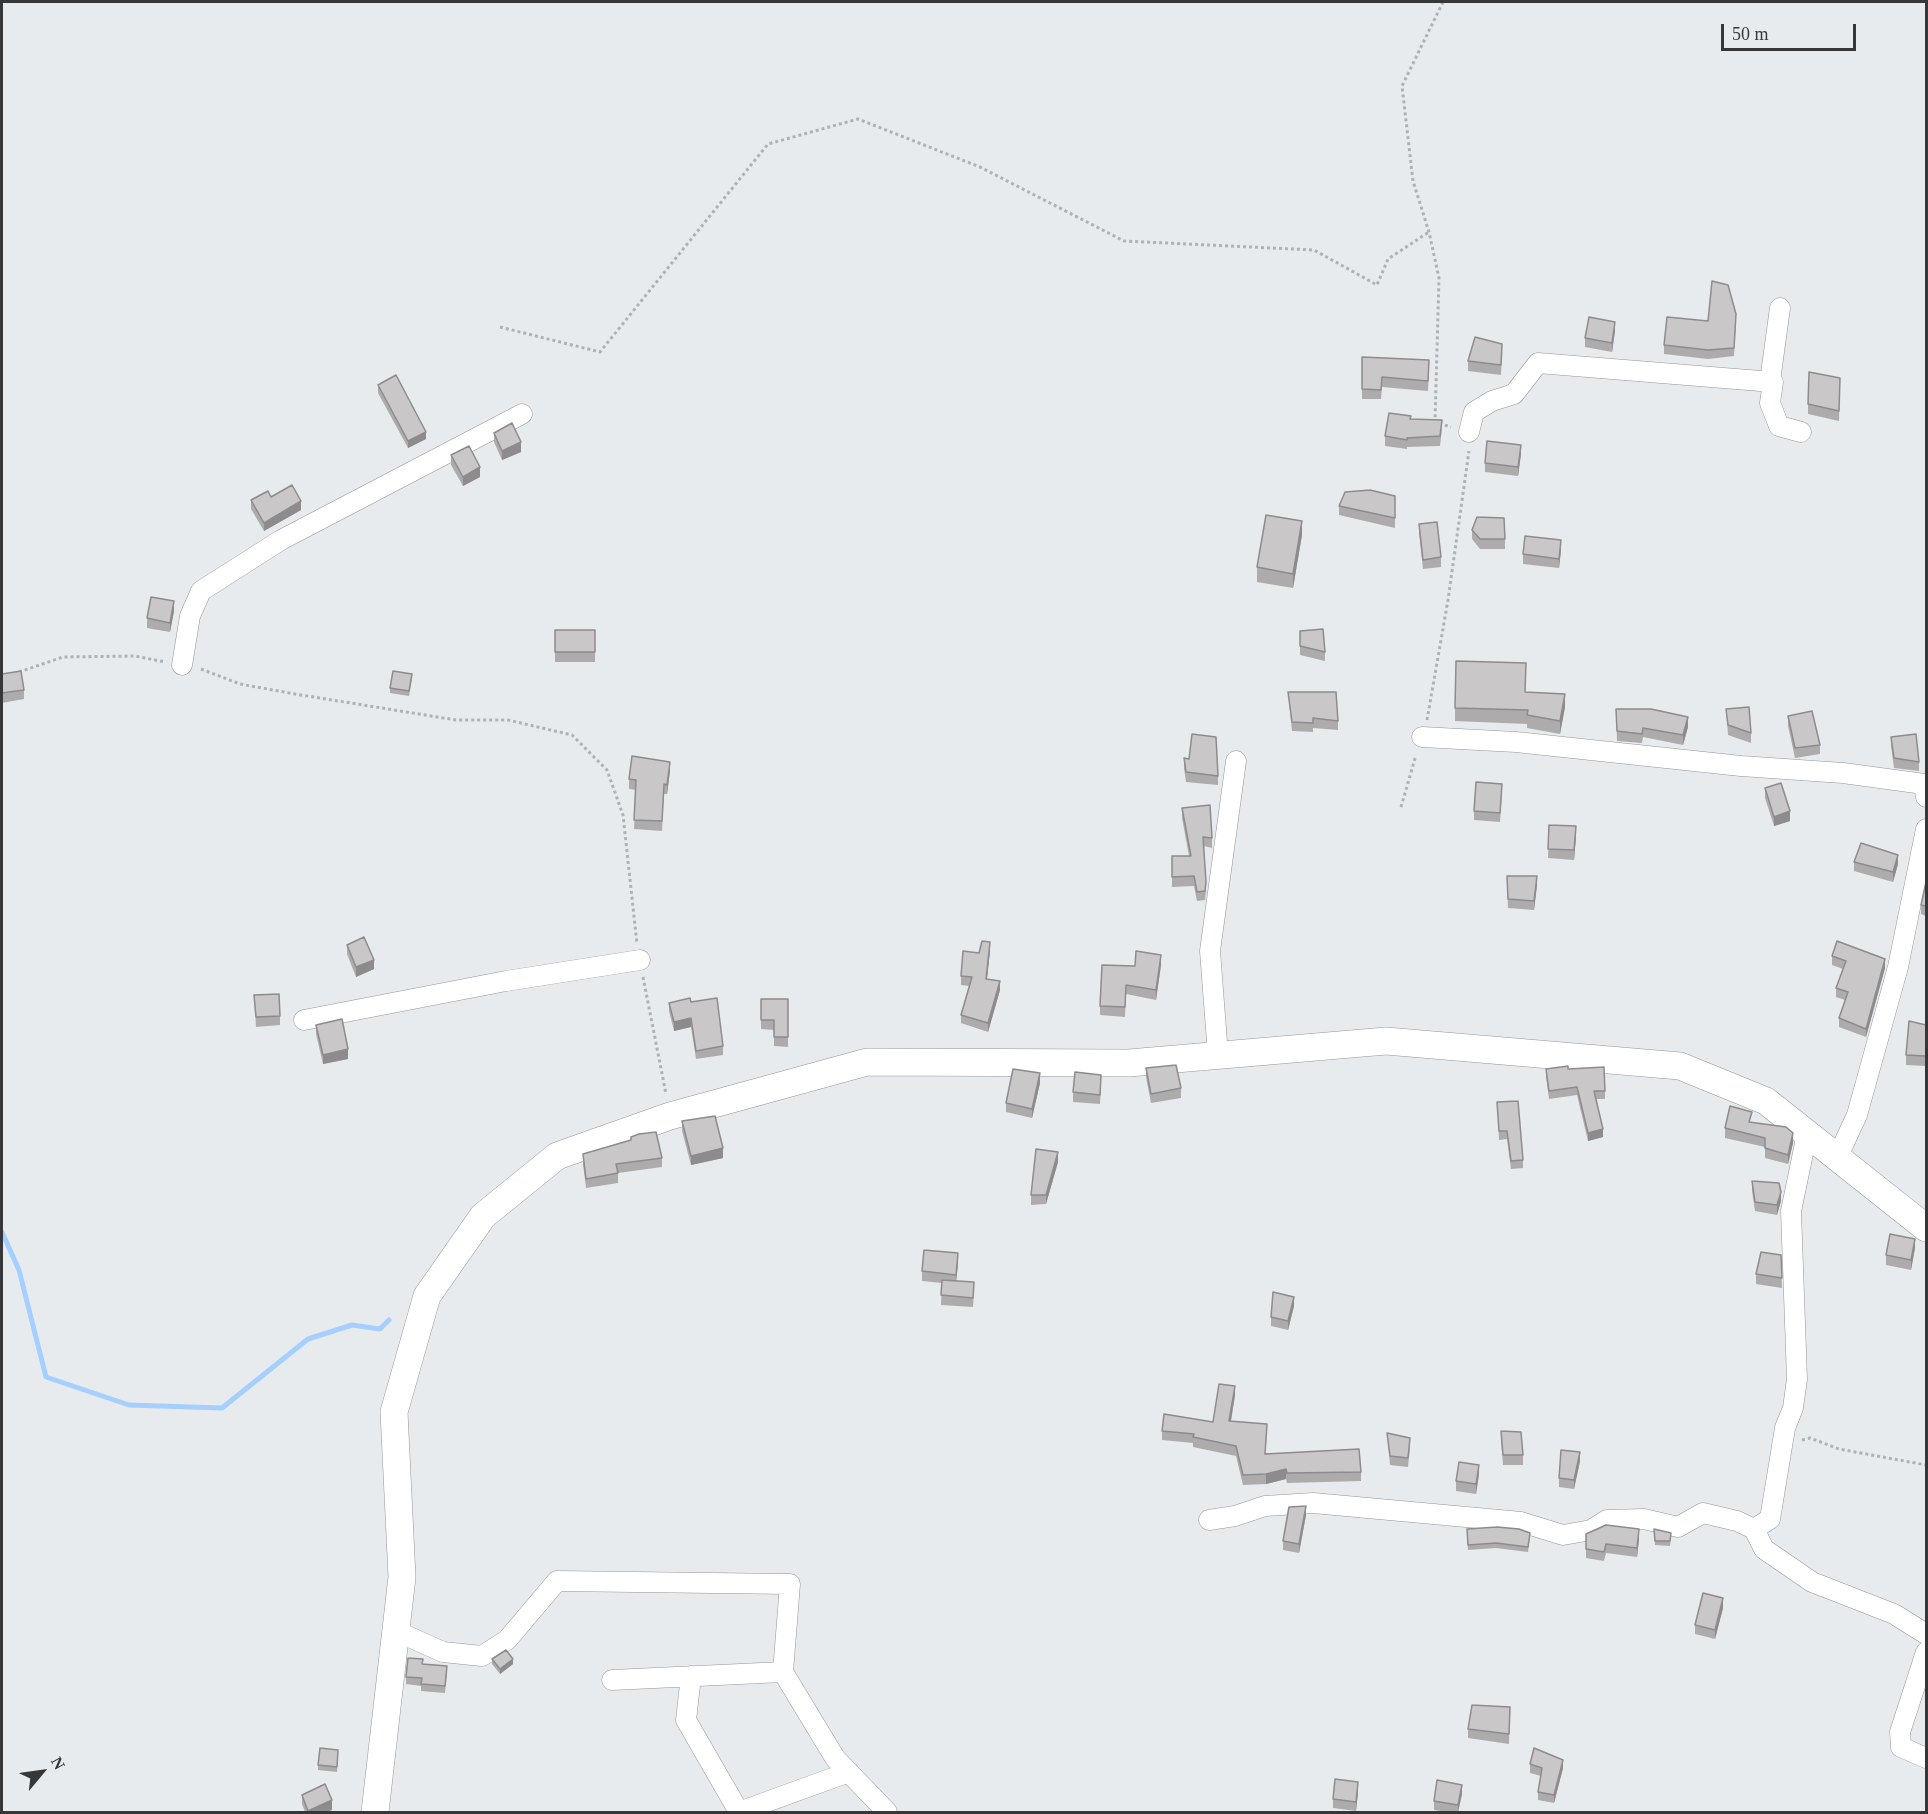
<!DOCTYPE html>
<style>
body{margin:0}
#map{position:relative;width:1928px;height:1814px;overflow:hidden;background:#e8ebee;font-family:"Times New Roman",serif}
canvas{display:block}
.frame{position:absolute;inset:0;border:3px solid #363738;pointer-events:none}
.north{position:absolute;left:12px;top:1742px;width:60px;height:60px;-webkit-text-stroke:4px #e8ebee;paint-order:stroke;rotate:61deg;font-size:16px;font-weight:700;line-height:24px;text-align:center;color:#363738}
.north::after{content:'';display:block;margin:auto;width:21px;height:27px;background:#363738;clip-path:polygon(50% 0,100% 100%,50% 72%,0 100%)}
.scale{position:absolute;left:1721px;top:24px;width:135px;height:27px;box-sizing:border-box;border:3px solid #363738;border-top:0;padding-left:8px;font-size:18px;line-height:21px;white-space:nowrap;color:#363738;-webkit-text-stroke:4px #e8ebee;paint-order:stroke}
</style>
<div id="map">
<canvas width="1928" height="1814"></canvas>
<div class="frame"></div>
<div class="north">N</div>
<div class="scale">50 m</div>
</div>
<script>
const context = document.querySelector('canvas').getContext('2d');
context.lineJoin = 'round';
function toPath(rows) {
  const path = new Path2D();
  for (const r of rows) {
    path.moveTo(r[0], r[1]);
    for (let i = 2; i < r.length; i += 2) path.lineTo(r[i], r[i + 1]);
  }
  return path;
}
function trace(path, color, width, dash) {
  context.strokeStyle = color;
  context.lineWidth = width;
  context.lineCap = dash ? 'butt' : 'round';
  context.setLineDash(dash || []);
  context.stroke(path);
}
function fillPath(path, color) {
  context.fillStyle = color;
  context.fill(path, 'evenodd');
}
trace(toPath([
 [2,1232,19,1270,46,1377,129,1405,222,1408,308,1339,352,1325,380,1329,389,1320]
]), '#a4cffe', 5);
const street = toPath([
 [1770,381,1780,308],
 [1469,432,1474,412,1492,401,1514,394,1538,363,1773,382,1770,403,1779,426,1801,432],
 [182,665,190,616,201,591,281,540,522,414],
 [1422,737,1516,742,1741,766,1843,773,1924,784,1926,797],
 [304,1020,506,981,640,960],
 [1218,1055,1210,951,1236,761],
 [1837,1158,1857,1115,1898,967,1926,829],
 [1209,1520,1235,1516,1265,1506,1313,1503,1521,1522,1563,1535,1591,1530,1607,1520,1644,1519,1678,1527,1703,1513,1737,1521,1754,1529,1770,1519,1785,1428,1793,1408,1797,1379,1791,1211,1807,1134],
 [1754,1529,1764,1549,1812,1582,1894,1614,1926,1634],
 [396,1631,443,1652,482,1656,507,1640,557,1581,790,1584,783,1672,835,1758,887,1812],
 [1926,1652,1900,1732,1901,1747,1926,1758],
 [691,1676,686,1720,739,1812,849,1772],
 [612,1680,783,1672]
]);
const secondary = toPath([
 [375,1812,402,1577,394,1412,427,1296,483,1216,557,1156,670,1116,867,1062,1129,1063,1386,1041,1680,1066,1766,1101,1926,1228]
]);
trace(street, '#939598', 21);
trace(secondary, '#939598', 28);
trace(toPath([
 [1443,2,1402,86,1413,181,1429,232,1439,278,1435,422,1451,427],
 [500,327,600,352,768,144,858,119,980,167,1124,241,1314,250,1377,285,1388,259,1429,232],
 [201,669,240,684,295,694,456,720,508,720,572,735,607,770,623,815,637,944],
 [19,672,63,657,135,656,165,662],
 [1427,720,1448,600,1469,451],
 [1401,807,1416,755],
 [643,977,666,1094],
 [1802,1440,1810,1438,1839,1449,1926,1465]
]), '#afb2b4', 3, [3, 3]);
trace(street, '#fff', 20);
trace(secondary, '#fff', 27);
fillPath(toPath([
 [1736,323,1734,356,1708,359,1664,354,1664,345],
 [1615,331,1612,352,1585,347,1585,338],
 [1502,354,1501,375,1468,371,1468,361],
 [1362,357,1429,370,1428,391,1382,387,1381,399,1362,399],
 [1840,378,1839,421,1808,414,1808,404],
 [378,385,426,439,408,448,378,393],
 [1411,419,1442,429,1440,446,1407,447,1407,449,1385,446,1385,436],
 [494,433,521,452,502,460,494,442],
 [1521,454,1518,476,1485,472,1485,463],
 [451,455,480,477,463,486,451,465],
 [1395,496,1395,528,1339,515,1339,506],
 [271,497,301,510,264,531,251,509,251,500],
 [1419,524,1441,557,1441,567,1423,569,1419,533],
 [1472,530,1505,539,1505,549,1480,549,1472,539],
 [1302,535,1293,588,1257,582,1257,567],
 [1561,550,1559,568,1523,564,1523,554],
 [174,611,170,632,147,628,147,618],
 [555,630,595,630,595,662,555,662],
 [1300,631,1325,652,1325,661,1300,655],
 [2,674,24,690,24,699,2,703],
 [412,679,409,696,390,693,390,688],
 [1288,692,1338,721,1338,730,1313,728,1313,732,1292,731],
 [1525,692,1565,707,1560,734,1527,728,1527,724,1455,721,1455,708],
 [1616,709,1688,727,1683,745,1643,737,1642,743,1617,741],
 [1726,709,1751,733,1751,743,1728,735],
 [1788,716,1820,745,1820,754,1795,758,1788,726],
 [1891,737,1919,762,1919,771,1894,768,1891,746],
 [1184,758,1218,776,1218,785,1186,782,1184,768],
 [670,771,667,794,664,794,662,831,634,829,636,790,629,789,629,779],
 [1765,788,1790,821,1774,826,1765,798],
 [1502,794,1500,822,1474,820,1474,811],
 [1182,808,1212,838,1212,848,1204,846,1206,892,1205,900,1197,901,1194,886,1172,887,1172,856,1189,856,1182,818],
 [1549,825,1576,836,1574,860,1548,858],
 [1854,862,1898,864,1893,882,1854,871],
 [1507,876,1537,885,1534,910,1508,908],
 [1926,882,1926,916,1921,914,1921,905],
 [347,945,374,969,356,977,347,954],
 [990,951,987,979,1000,990,988,1032,961,1023,961,1015,969,986,961,985,961,976,979,953],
 [1832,956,1885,968,1866,1037,1839,1027,1839,1018,1845,1000,1836,997,1836,988,1843,969,1832,965],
 [1161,965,1156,1000,1126,994,1125,1017,1100,1015,1100,1006,1135,966],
 [254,995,280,1016,280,1025,256,1027],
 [761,999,788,999,788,1047,774,1046,774,1030,761,1029],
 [691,1002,723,1046,723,1055,696,1059,691,1027,674,1031,669,1011,669,1003],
 [316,1025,348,1059,323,1064,316,1034],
 [1926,1025,1926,1066,1906,1065,1906,1055],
 [1146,1068,1181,1088,1181,1098,1151,1103,1146,1077],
 [1546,1069,1568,1069,1605,1091,1605,1099,1596,1099,1603,1137,1588,1141,1577,1095,1549,1099,1546,1077],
 [1040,1083,1032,1118,1006,1112,1006,1103],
 [1101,1084,1100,1104,1073,1102,1073,1092],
 [1497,1102,1523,1160,1523,1168,1511,1169,1507,1139,1499,1140],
 [682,1121,723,1158,691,1165,682,1131],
 [1751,1122,1793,1143,1788,1164,1765,1158,1765,1147,1725,1138,1725,1128],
 [631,1137,662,1158,662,1167,618,1173,618,1183,586,1188,583,1164,583,1154,631,1140],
 [1058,1162,1046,1204,1031,1205,1031,1195],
 [1752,1181,1781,1201,1777,1215,1755,1211,1752,1191],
 [1915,1248,1911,1270,1886,1265,1886,1255],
 [1781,1255,1782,1288,1756,1284,1756,1274],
 [958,1263,956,1281,974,1292,973,1307,941,1305,942,1283,922,1281,922,1271],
 [1294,1306,1288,1330,1271,1326,1271,1317],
 [1235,1395,1231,1422,1267,1434,1265,1453,1361,1472,1361,1481,1287,1483,1286,1479,1266,1484,1243,1485,1236,1456,1193,1447,1193,1443,1162,1440,1162,1431,1213,1422],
 [1501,1431,1523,1455,1523,1465,1503,1465,1501,1440],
 [1387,1433,1410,1447,1408,1467,1390,1465],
 [1580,1461,1574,1489,1559,1487,1559,1478],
 [1479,1474,1476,1494,1456,1491,1456,1481],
 [1306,1515,1299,1553,1283,1550,1283,1541],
 [1467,1529,1530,1537,1528,1552,1496,1548,1468,1550],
 [1654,1529,1671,1538,1670,1546,1655,1545],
 [1586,1534,1639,1539,1637,1557,1606,1553,1604,1561,1586,1558],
 [1723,1608,1715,1639,1695,1634,1695,1625],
 [492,1659,513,1664,500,1674,492,1664],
 [423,1664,447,1673,445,1693,421,1691,421,1686,406,1684,406,1677],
 [1510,1707,1509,1744,1468,1738,1468,1729],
 [338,1755,337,1772,318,1770,318,1765],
 [1530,1764,1563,1768,1554,1803,1538,1800,1538,1792,1541,1776,1530,1773],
 [1358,1792,1356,1811,1333,1808,1333,1799],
 [1462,1794,1458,1812,1447,1812,1434,1810,1434,1801],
 [302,1795,332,1810,326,1812,305,1812,302,1804]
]), '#aeabad');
fillPath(toPath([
 [1615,322,1615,331,1612,352,1612,343],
 [426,432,426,439,408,448,408,441],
 [521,442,521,452,502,460,502,451],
 [1521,445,1521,454,1518,476,1518,467],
 [480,467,480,477,463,486,463,477],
 [301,501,301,510,264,531,264,523],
 [1302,521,1302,535,1293,588,1293,574],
 [1561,540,1561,550,1559,568,1559,559],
 [174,601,174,611,170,632,170,623],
 [1565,694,1565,707,1560,734,1560,721],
 [1688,717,1688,727,1683,745,1683,735],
 [670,762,670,771,667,794,667,785],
 [1790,811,1790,821,1774,826,1774,817],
 [1576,826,1576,836,1574,860,1574,850],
 [1898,855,1898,864,1893,882,1893,872],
 [1537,876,1537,885,1534,910,1534,901],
 [990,942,990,951,986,988,986,979],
 [1161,955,1161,965,1156,1000,1156,990],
 [1885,959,1885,968,1866,1037,1866,1029],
 [374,960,374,969,356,977,356,967],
 [1000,981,1000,990,988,1032,988,1023],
 [691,1018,691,1027,674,1031,674,1022],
 [348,1049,348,1059,323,1064,323,1055],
 [1040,1073,1040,1083,1032,1118,1032,1109],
 [1603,1129,1603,1137,1588,1141,1588,1133],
 [1793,1133,1793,1143,1788,1164,1788,1155],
 [723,1148,723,1158,691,1165,691,1156],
 [1058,1152,1058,1162,1046,1204,1046,1195],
 [1781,1192,1781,1201,1777,1215,1777,1205],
 [1915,1239,1915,1248,1911,1270,1911,1260],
 [958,1253,958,1263,956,1284,956,1275],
 [1294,1297,1294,1306,1288,1330,1288,1321],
 [1235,1386,1235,1395,1229,1431,1229,1421],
 [1580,1452,1580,1461,1574,1489,1574,1480],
 [1479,1465,1479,1474,1476,1494,1476,1484],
 [1286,1469,1286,1479,1266,1484,1266,1474],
 [1306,1506,1306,1515,1299,1553,1299,1544],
 [1639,1529,1639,1539,1637,1557,1637,1548],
 [1723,1598,1723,1608,1715,1639,1715,1630],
 [513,1659,513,1664,500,1674,500,1669],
 [1563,1760,1563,1768,1554,1803,1554,1795],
 [1358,1782,1358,1792,1356,1811,1356,1802],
 [1462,1785,1462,1794,1458,1812,1458,1805],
 [332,1800,332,1810,326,1812,308,1812,308,1811]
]), '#8d8b8d');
const building = toPath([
 [1712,281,1728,285,1736,314,1734,348,1708,350,1664,345,1667,317,1708,321,1712,281],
 [1589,317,1615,322,1612,343,1585,338,1589,317],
 [1475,337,1502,344,1501,365,1468,361,1475,337],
 [1362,357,1429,360,1428,381,1382,377,1381,390,1362,389,1362,357],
 [1809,372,1840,378,1839,411,1808,404,1809,372],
 [396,375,426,432,408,441,378,385,396,375],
 [1389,413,1411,416,1410,419,1442,420,1440,436,1407,438,1407,440,1385,436,1389,413],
 [512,423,521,442,502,451,494,433,512,423],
 [1487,441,1521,445,1518,467,1485,463,1487,441],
 [469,446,480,467,463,477,451,455,469,446],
 [292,485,301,501,264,523,251,500,268,491,271,497,292,485],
 [1370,490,1395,496,1395,518,1339,506,1345,492,1370,490],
 [1266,515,1302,521,1293,574,1257,567,1266,515],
 [1477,517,1504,518,1505,539,1480,539,1472,530,1477,517],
 [1437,522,1441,557,1423,560,1419,524,1437,522],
 [1525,536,1561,540,1559,559,1523,554,1525,536],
 [151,597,174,601,170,623,147,618,151,597],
 [1323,629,1325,652,1300,646,1300,631,1323,629],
 [555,630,595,630,595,652,555,652,555,630],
 [1456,661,1526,663,1525,692,1565,694,1560,721,1527,715,1528,710,1455,708,1456,661],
 [21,671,24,690,2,693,2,674,21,671],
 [393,671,412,674,409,691,390,688,393,671],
 [1288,692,1336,692,1338,721,1313,718,1313,723,1292,722,1288,692],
 [1749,707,1751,733,1728,725,1726,709,1749,707],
 [1616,709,1651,709,1688,717,1683,735,1643,728,1642,734,1617,731,1616,709],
 [1812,711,1820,745,1795,748,1788,716,1812,711],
 [1192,734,1216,737,1218,776,1186,772,1184,758,1189,759,1192,734],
 [1916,734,1919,762,1894,758,1891,737,1916,734],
 [632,756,670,762,667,785,664,784,662,821,634,820,636,780,629,779,632,756],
 [1476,782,1502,784,1500,813,1474,811,1476,782],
 [1781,783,1790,811,1774,817,1765,788,1781,783],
 [1210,805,1212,838,1203,837,1206,882,1205,891,1197,892,1194,876,1172,877,1172,856,1191,856,1182,808,1210,805],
 [1549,825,1576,826,1574,850,1548,849,1549,825],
 [1861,843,1898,855,1893,872,1854,862,1861,843],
 [1507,876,1537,876,1534,901,1508,899,1507,876],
 [1926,882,1926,906,1921,905,1926,882],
 [364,937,374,960,356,967,347,945,364,937],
 [982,941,990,942,986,979,1000,981,988,1023,961,1015,972,977,961,976,963,951,979,953,982,941],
 [1837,941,1885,959,1866,1029,1839,1018,1848,992,1836,988,1846,961,1832,956,1837,941],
 [1136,951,1161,955,1156,990,1126,985,1125,1007,1100,1006,1102,965,1135,966,1136,951],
 [279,994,280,1016,256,1017,254,995,279,994],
 [690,998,691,1002,717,998,723,1046,696,1051,691,1018,674,1022,669,1003,690,998],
 [761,999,788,999,788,1037,774,1037,774,1020,761,1020,761,999],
 [342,1019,348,1049,323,1055,316,1025,342,1019],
 [1909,1021,1926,1025,1926,1056,1906,1055,1909,1021],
 [1176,1065,1181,1088,1151,1094,1146,1068,1176,1065],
 [1568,1066,1568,1069,1604,1067,1605,1091,1594,1091,1603,1129,1588,1133,1577,1087,1549,1091,1546,1069,1568,1066],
 [1013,1069,1040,1073,1032,1109,1006,1103,1013,1069],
 [1075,1072,1101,1075,1100,1095,1073,1092,1075,1072],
 [1518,1101,1523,1160,1511,1161,1507,1131,1499,1131,1497,1102,1518,1101],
 [1730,1106,1752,1112,1749,1122,1786,1127,1793,1133,1788,1155,1765,1148,1765,1138,1725,1128,1730,1106],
 [715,1116,723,1148,691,1156,682,1121,715,1116],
 [656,1132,662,1158,616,1164,618,1173,586,1179,583,1154,631,1140,631,1137,639,1134,656,1132],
 [1036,1149,1058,1152,1046,1195,1031,1195,1036,1149],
 [1752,1181,1779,1183,1781,1192,1777,1205,1755,1202,1752,1181],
 [1890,1234,1915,1239,1911,1260,1886,1255,1890,1234],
 [924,1250,958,1253,956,1275,922,1271,924,1250],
 [1761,1252,1781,1255,1782,1278,1756,1274,1761,1252],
 [942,1280,974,1282,973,1298,941,1295,942,1280],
 [1273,1292,1294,1297,1288,1321,1271,1317,1273,1292],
 [1219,1384,1235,1386,1229,1421,1267,1424,1265,1454,1359,1449,1361,1472,1287,1473,1286,1469,1266,1474,1243,1475,1236,1446,1193,1437,1194,1434,1162,1431,1164,1414,1213,1422,1219,1384],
 [1501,1431,1521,1432,1523,1455,1503,1455,1501,1431],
 [1387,1433,1410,1438,1408,1458,1390,1456,1387,1433],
 [1561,1450,1580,1452,1574,1480,1559,1478,1561,1450],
 [1459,1462,1479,1465,1476,1484,1456,1481,1459,1462],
 [1306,1506,1299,1544,1283,1541,1289,1507,1306,1506],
 [1606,1525,1639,1529,1637,1548,1606,1544,1604,1552,1586,1549,1586,1534,1606,1525],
 [1497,1527,1519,1529,1530,1533,1528,1547,1496,1543,1468,1545,1467,1529,1497,1527],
 [1654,1529,1671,1533,1670,1541,1655,1541,1654,1529],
 [1703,1593,1723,1598,1715,1630,1695,1625,1703,1593],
 [506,1650,513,1659,500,1669,492,1659,506,1650],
 [408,1658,423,1659,422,1664,447,1666,445,1686,421,1684,422,1678,406,1677,408,1658],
 [1472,1705,1510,1707,1509,1734,1468,1729,1472,1705],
 [320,1748,338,1750,337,1767,318,1765,320,1748],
 [1534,1748,1563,1760,1554,1795,1538,1792,1542,1768,1530,1764,1534,1748],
 [1335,1779,1358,1782,1356,1802,1333,1799,1335,1779],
 [1437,1780,1462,1785,1458,1805,1434,1801,1437,1780],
 [325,1784,332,1800,308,1811,302,1795,325,1784]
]);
fillPath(building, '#cac7c9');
trace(building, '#8d8b8d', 1.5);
</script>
